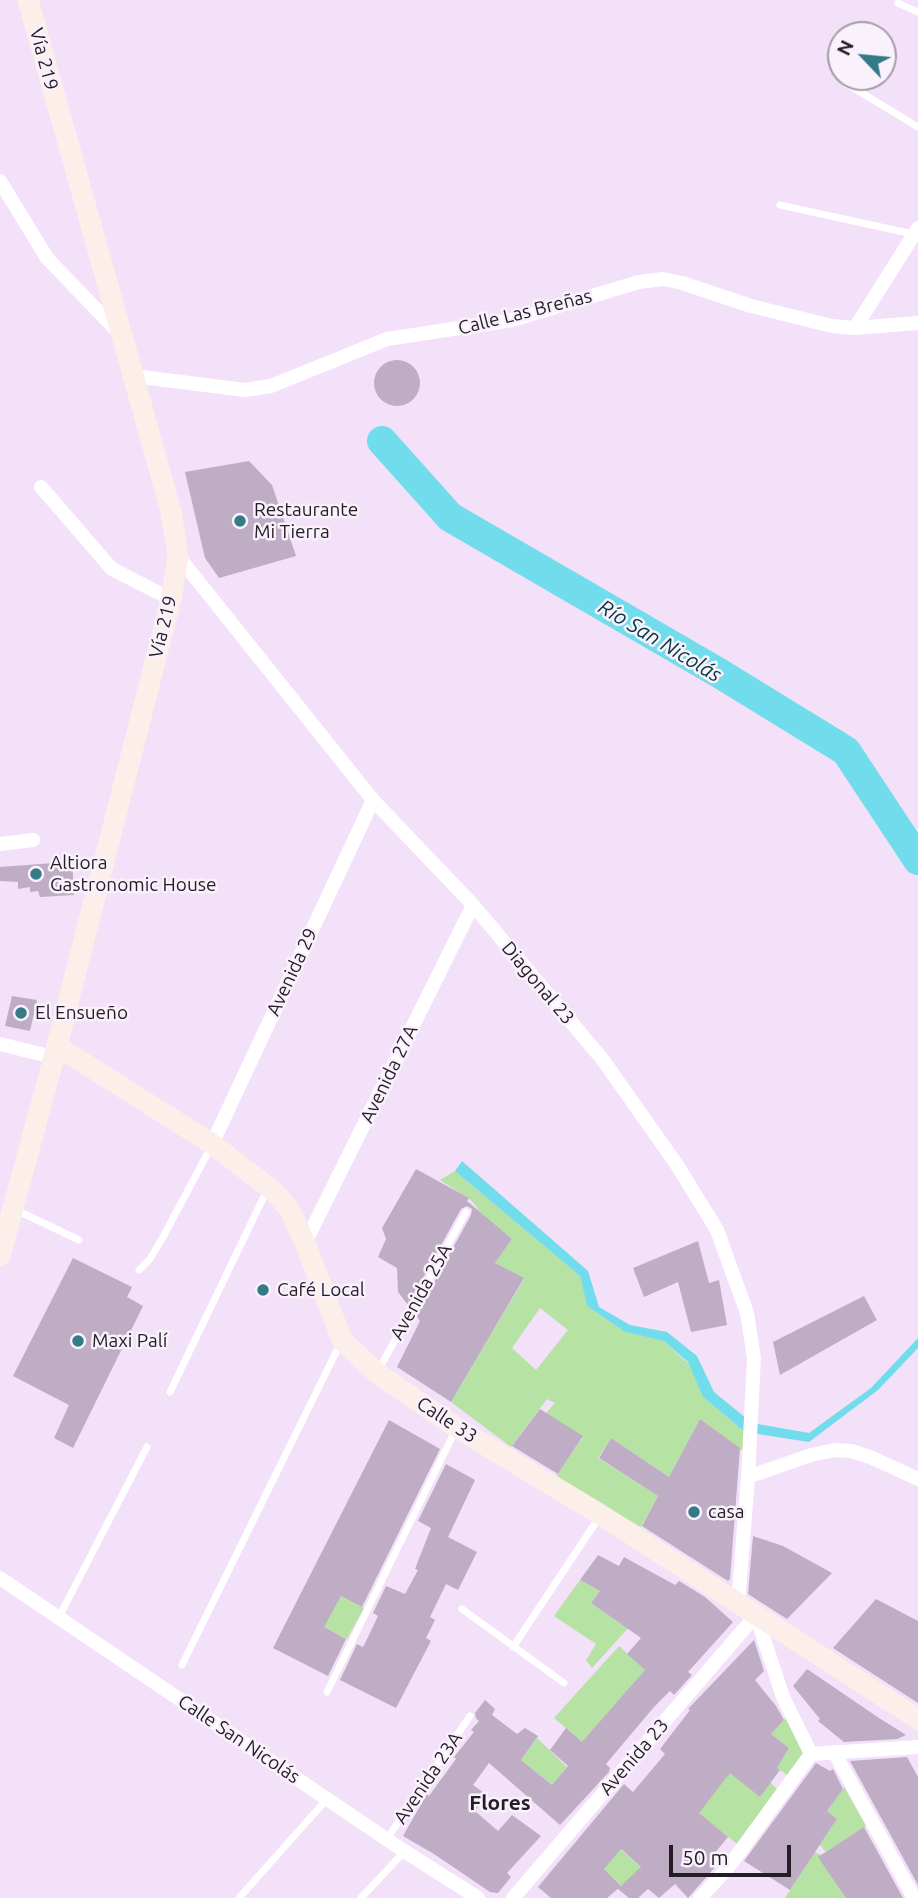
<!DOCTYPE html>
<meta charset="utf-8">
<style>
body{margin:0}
#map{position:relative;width:918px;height:1898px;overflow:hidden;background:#f3e0f9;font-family:Ubuntu,sans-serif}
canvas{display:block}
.north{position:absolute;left:827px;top:21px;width:70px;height:70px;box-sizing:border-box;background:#f9f2fc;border:2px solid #a49da6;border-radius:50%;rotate:296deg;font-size:19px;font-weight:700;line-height:28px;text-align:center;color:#241d26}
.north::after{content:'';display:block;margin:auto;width:24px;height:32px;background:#357b87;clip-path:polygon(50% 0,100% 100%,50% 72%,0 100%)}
.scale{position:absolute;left:669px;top:1845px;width:122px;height:32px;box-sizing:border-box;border:4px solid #241d26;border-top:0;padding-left:9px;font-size:21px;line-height:24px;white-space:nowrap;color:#241d26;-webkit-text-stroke:5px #f9f2fc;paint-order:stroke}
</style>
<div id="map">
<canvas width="918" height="1898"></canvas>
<div class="north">N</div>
<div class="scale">50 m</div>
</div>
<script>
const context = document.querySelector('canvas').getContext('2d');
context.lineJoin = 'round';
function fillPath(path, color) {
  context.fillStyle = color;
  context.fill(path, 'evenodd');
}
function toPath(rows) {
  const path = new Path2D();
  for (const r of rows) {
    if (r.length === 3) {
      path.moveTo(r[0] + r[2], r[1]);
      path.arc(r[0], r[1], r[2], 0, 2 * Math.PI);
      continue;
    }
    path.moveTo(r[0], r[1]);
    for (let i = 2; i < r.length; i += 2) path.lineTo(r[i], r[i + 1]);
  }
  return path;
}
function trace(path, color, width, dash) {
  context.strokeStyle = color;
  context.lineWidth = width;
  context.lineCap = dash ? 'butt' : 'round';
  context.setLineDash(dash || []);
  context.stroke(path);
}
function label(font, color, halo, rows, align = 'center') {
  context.font = font + ' Ubuntu,sans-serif';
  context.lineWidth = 5;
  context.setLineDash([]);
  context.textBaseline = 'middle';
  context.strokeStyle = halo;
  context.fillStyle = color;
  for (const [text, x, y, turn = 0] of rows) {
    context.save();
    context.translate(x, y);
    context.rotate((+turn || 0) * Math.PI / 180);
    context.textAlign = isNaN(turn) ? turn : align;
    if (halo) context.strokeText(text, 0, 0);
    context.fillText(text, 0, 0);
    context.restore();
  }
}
fillPath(toPath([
 [455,1171,580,1276,587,1306,625,1332,664,1341,690,1365,703,1397,745,1432,743,1451,700,1419,669,1477,611,1438,598,1458,658,1496,641,1527,556,1477,583,1437,546,1413,555,1403,547,1399,511,1447,451,1402,524,1279,495,1263,512,1239,483,1216,471,1200,440,1180],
 [540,1308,568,1330,536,1370,512,1348],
 [580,1580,600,1591,591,1603,621,1624,639,1616,592,1668,586,1660,596,1644,554,1616],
 [341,1596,364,1608,347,1639,292,1611],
 [619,1646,645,1670,583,1743,554,1718],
 [786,1718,804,1753,787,1775,777,1768,789,1748,771,1734],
 [537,1738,567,1767,552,1785,521,1760],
 [718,1767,768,1780,777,1789,737,1844,689,1806,713,1795,728,1775],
 [844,1787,866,1826,826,1852,820,1845,837,1819,827,1811],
 [620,1849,643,1869,621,1886,604,1869],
 [815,1852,821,1855,846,1898,785,1898]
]), '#b6e2a4');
fillPath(toPath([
 [462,1161,588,1271,599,1307,630,1325,667,1332,697,1356,714,1392,752,1423,809,1433,871,1388,918,1338,918,1348,878,1390,809,1442,745,1432,703,1397,688,1362,664,1341,625,1332,587,1306,580,1276,455,1171]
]), '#71dceb');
trace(toPath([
 [382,441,450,517,719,673,846,751,918,860]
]), '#71dceb', 30);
fillPath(toPath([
 [397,383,23],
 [249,461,272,485,296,556,219,578,205,558,185,472],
 [72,858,74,895,40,897,38,891,30,892,30,887,18,889,18,882,0,881,0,867,54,863],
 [12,996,37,1000,30,1031,5,1026],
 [416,1169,469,1198,467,1201,512,1239,495,1263,524,1278,451,1402,397,1367,420,1321,416,1315,471,1215,472,1209,467,1206,461,1209,408,1305,398,1292,397,1268,378,1257,386,1239,382,1228],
 [698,1241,709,1283,719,1280,727,1325,691,1332,678,1282,644,1297,633,1268],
 [73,1258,132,1287,127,1297,143,1306,73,1448,54,1438,69,1405,13,1376],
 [864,1296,877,1320,780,1375,773,1342],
 [540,1409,583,1436,558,1474,512,1446],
 [700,1419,740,1448,730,1579,728,1581,642,1526,658,1496,599,1458,611,1438,669,1477],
 [389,1420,440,1449,362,1607,341,1596,324,1627,346,1639,328,1676,273,1648],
 [446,1464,475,1480,448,1537,477,1552,458,1590,446,1584,430,1617,435,1620,426,1638,431,1641,396,1708,340,1680,357,1644,363,1647,369,1635,378,1616,373,1613,386,1586,405,1594,418,1570,415,1569,431,1528,418,1521],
 [753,1536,783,1546,832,1573,787,1619,748,1594],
 [598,1555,619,1566,624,1557,675,1585,679,1581,705,1597,733,1622,688,1672,692,1675,674,1695,670,1691,654,1707,606,1764,610,1768,609,1772,560,1825,489,1763,473,1785,487,1795,475,1811,498,1831,512,1815,541,1836,507,1873,511,1877,498,1893,490,1892,434,1854,403,1836,427,1794,429,1796,456,1759,454,1757,474,1732,471,1730,479,1721,476,1718,475,1713,485,1700,495,1709,492,1715,517,1734,525,1728,538,1736,521,1760,552,1785,568,1766,550,1750,566,1728,582,1742,645,1670,627,1654,641,1638,591,1603,600,1591,580,1580],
 [876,1599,918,1621,918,1703,833,1648],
 [754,1640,764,1671,755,1680,776,1706,784,1720,771,1734,789,1748,777,1768,780,1770,760,1797,730,1773,699,1813,728,1837,709,1860,716,1866,688,1898,675,1884,659,1898,648,1889,638,1898,629,1898,618,1889,620,1887,607,1898,551,1898,538,1887,624,1784,633,1792,665,1754,660,1749,690,1710,688,1709],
 [621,1849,641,1867,621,1886,604,1869],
 [807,1669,879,1718,906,1735,897,1739,844,1742,818,1721,820,1719,793,1686],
 [907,1757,918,1777,918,1885,850,1761],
 [816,1763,830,1771,833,1769,843,1789,827,1811,837,1819,790,1890,744,1861],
 [864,1827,903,1898,846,1898,818,1857]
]), '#beadc4');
trace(toPath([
 [898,3,918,12],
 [847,84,918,127],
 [780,205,913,234],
 [14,1209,79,1240],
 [139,1270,150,1259,163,1237,211,1147],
 [379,1369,466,1212],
 [170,1392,268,1188],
 [462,1609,564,1683],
 [59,1617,147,1447],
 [513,1647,600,1516],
 [182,1665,341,1342],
 [327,1692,456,1429],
 [387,1839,470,1716],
 [239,1898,327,1799],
 [361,1898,404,1852]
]), '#fff', 7);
trace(toPath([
 [0,181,47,258,119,333],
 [855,328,918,228],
 [134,376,245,390,271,386,387,339,512,320,639,282,663,279,682,283,751,306,832,326,855,328,918,323],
 [41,487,112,569,171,599],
 [178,556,373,800,473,905,603,1060,677,1165,717,1230,747,1313,754,1358,748,1477,738,1604],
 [0,844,33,840],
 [0,1044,53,1057],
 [212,1144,373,800],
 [305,1243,473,905],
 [748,1477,811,1455,835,1450,851,1451,870,1457,918,1479],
 [0,1578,404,1851,478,1898],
 [756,1615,783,1697,811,1754],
 [834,1752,914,1898],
 [811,1754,918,1747],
 [513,1898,756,1615],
 [700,1898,727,1869,811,1754]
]), '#fff', 14);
trace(toPath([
 [57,1046,212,1144,275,1192,291,1212,305,1243,342,1340,377,1373,457,1428,601,1515,918,1719],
 [0,1256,57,1046,171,599,178,556,171,512,159,468,28,0]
]), '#fceee9', 21);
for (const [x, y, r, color] of [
 [240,521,7,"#357b87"],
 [36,874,7,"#357b87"],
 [21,1013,7,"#357b87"],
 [263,1290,7,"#357b87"],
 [78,1341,7,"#357b87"],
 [694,1512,7,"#357b87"]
]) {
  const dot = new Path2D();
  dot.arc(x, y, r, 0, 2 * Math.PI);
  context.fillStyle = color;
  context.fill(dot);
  trace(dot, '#f9f2fc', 2.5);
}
label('19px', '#241d26', '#f9f2fc', [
 ["Vía 219",44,59,75],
 ["Calle Las Breñas",525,312,-14],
 ["Vía 219",163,627,-76],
 ["Avenida 29",292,972,-65],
 ["Diagonal 23",538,983,50],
 ["Avenida 27A",389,1074,-64],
 ["Avenida 25A",421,1292,-61],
 ["Calle 33",447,1420,33],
 ["Calle San Nicolás",239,1739,34],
 ["Avenida 23",634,1757,-49],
 ["Avenida 23A",428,1778,-56]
]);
label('19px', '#241d26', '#f9f2fc', [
 ["Restaurante",254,510],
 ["Mi Tierra",254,532],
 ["Altiora",50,863],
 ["Gastronomic House",50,885],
 ["El Ensueño",35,1013],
 ["Café Local",277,1290],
 ["Maxi Palí",92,1341],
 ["casa",708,1512]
], 'left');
label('italic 21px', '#043a40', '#f9f2fc', [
 ["Río San Nicolás",660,641,31]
]);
label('bold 21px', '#241d26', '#f9f2fc', [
 ["Flores",500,1803]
]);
</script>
